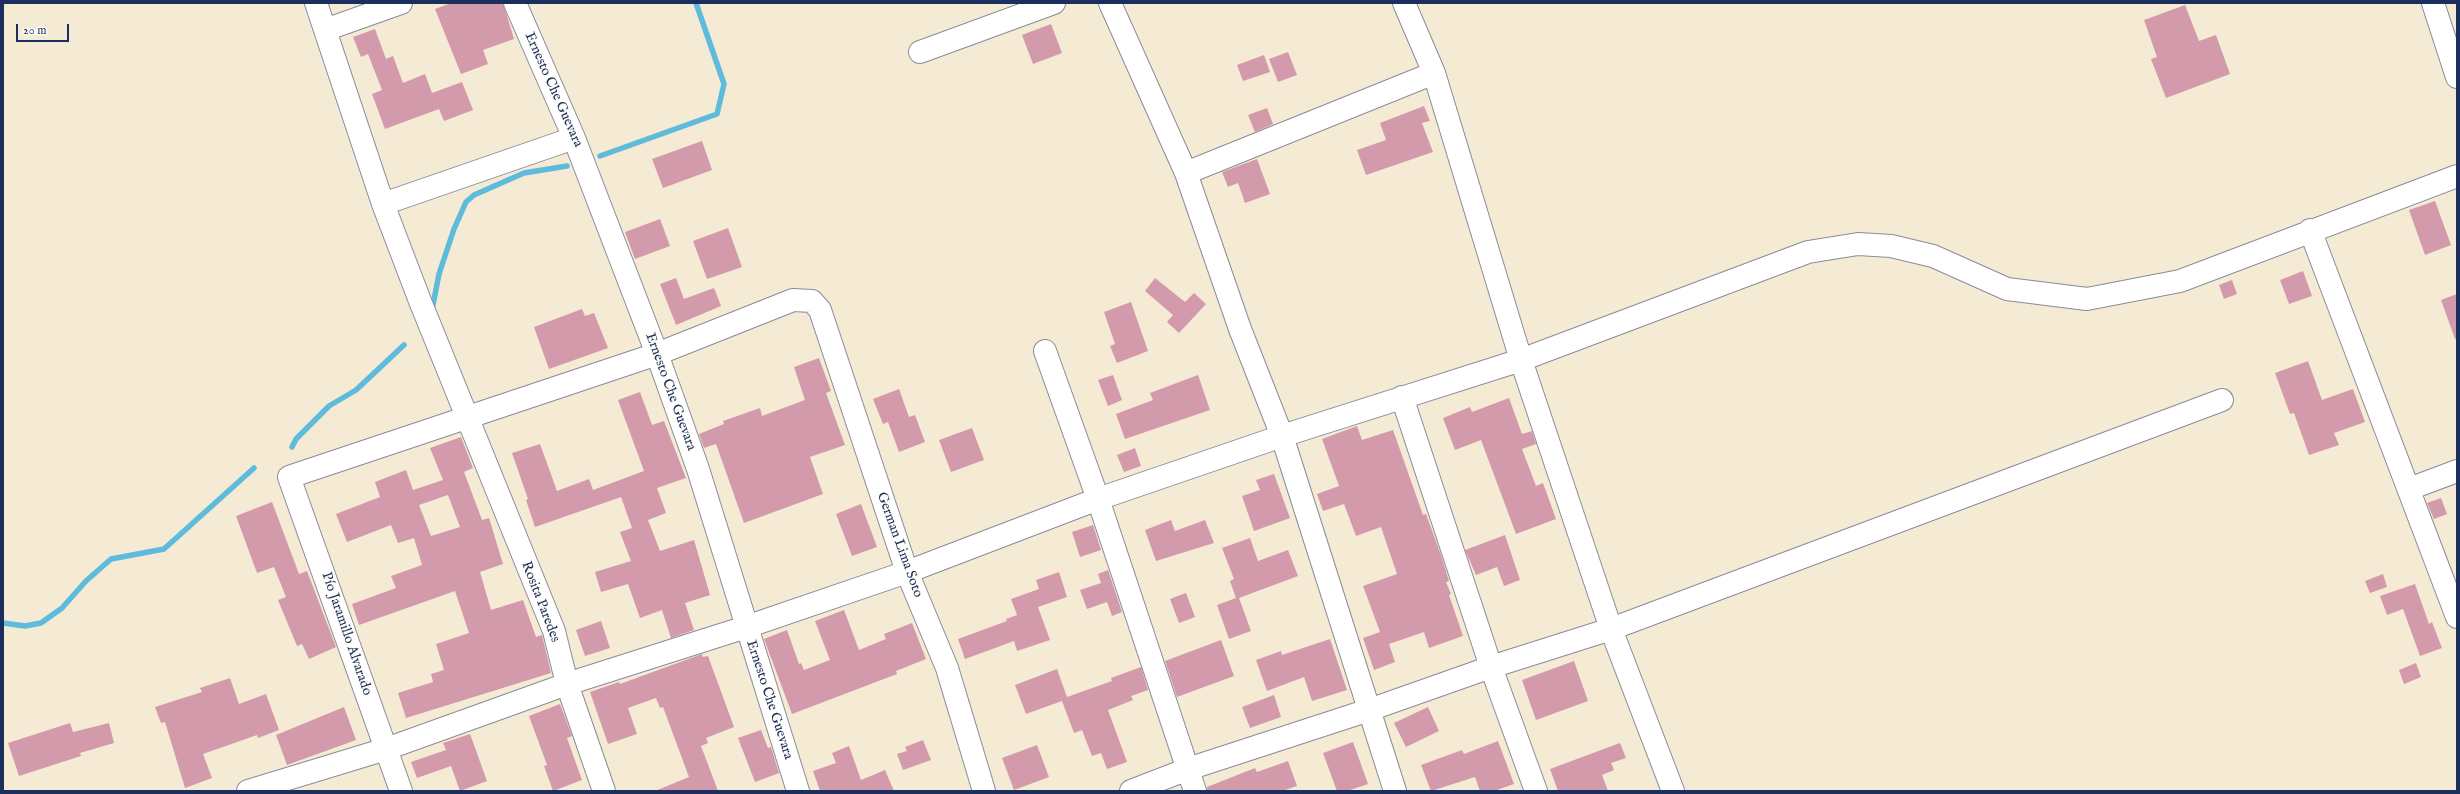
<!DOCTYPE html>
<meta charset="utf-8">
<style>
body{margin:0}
#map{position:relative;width:2460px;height:794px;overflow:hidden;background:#f5ead4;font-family:"IM FELL English",serif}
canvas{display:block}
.frame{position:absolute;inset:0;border:4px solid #1b2f5e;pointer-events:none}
.scale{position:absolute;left:16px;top:24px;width:53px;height:18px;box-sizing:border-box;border:2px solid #1b2f5e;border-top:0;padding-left:5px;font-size:12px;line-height:14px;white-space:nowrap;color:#1b2f5e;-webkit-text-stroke:3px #fdfcf7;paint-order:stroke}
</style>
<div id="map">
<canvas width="2460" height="794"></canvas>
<div class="frame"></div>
<div class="scale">20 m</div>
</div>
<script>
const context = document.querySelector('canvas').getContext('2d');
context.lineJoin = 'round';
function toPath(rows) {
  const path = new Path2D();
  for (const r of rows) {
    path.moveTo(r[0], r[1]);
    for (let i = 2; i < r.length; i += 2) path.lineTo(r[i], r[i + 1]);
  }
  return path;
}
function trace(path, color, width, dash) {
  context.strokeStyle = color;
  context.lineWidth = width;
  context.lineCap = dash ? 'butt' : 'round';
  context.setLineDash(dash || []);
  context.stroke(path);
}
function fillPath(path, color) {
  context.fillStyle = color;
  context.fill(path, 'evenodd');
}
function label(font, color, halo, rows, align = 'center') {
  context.font = font + ' "IM FELL English",serif';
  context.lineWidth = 3.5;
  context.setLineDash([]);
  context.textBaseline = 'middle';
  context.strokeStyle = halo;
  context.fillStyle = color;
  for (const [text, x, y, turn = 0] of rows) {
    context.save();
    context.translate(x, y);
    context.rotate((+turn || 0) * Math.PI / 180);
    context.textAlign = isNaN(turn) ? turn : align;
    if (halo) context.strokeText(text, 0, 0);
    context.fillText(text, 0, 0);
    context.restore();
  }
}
trace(toPath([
 [600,156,717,114,724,84,696,3],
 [433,305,439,274,454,229,466,202,474,195,524,173,567,166],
 [292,447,296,439,329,406,356,390,404,345],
 [3,623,25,626,41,623,62,608,86,581,111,559,164,549,254,468]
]), '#5ebbdc', 5.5);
fillPath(toPath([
 [451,3,503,3,514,39,483,50,488,64,461,74,435,9],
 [2185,5,2199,41,2216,35,2230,74,2166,98,2151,59,2157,57,2144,20],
 [1051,24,1062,53,1033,64,1022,35],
 [375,29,386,59,393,56,403,83,425,74,432,93,462,82,473,110,444,121,439,109,385,129,372,94,382,90,368,54,361,57,353,37],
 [1288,52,1297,75,1278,82,1269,59],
 [1264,55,1270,72,1243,81,1237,65],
 [1424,106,1430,121,1422,123,1433,152,1366,175,1357,150,1386,140,1380,123],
 [1267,108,1273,124,1255,132,1248,115],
 [702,141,712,170,663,188,652,159],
 [1257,159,1270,194,1245,203,1238,183,1228,187,1222,172],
 [2435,201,2451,245,2425,255,2409,210],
 [660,219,670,246,635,259,625,232],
 [728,228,742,267,707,279,693,241],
 [2303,271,2312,296,2289,304,2280,280],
 [676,278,684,299,714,288,721,306,676,325,660,284],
 [1155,278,1185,302,1194,293,1206,304,1179,333,1167,322,1173,315,1145,291],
 [2232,280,2237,294,2224,299,2219,285],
 [2457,294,2457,339,2455,339,2441,300],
 [1131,302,1148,351,1117,363,1110,346,1115,344,1104,312],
 [582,309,585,316,594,313,608,348,549,369,534,327],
 [819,358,831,391,826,393,845,445,810,457,823,494,744,523,716,444,704,448,699,434,724,424,723,421,760,408,762,416,805,400,794,367],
 [2308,361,2322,400,2353,389,2365,422,2334,433,2339,445,2309,455,2294,413,2290,414,2275,373],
 [1113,375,1122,400,1108,406,1098,380],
 [1198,375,1210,410,1125,439,1116,414,1153,400,1150,393],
 [899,389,909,417,915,415,925,442,899,452,888,422,883,424,873,399],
 [640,392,652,425,664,421,686,478,657,488,666,513,648,520,660,551,694,540,710,595,685,603,694,630,671,638,662,610,640,618,628,584,601,592,595,572,631,561,620,532,632,528,621,497,535,527,526,500,528,499,512,453,540,444,557,491,589,479,593,490,644,471,618,400],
 [1509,398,1522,434,1532,431,1536,444,1522,449,1536,486,1543,483,1556,519,1516,534,1481,440,1455,450,1443,418,1470,407,1472,412],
 [1357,426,1362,440,1393,430,1423,515,1426,514,1441,555,1449,581,1446,582,1451,594,1449,595,1463,636,1429,648,1424,632,1389,644,1395,662,1374,670,1363,638,1380,632,1363,586,1397,574,1381,527,1356,536,1344,504,1323,511,1317,494,1339,486,1322,439],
 [972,428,984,460,951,472,939,440],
 [461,437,473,468,464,472,482,520,489,518,503,564,480,572,491,610,523,600,536,637,542,635,551,673,406,718,398,693,433,682,431,674,444,670,436,644,469,633,455,591,359,625,352,604,396,588,391,576,422,565,414,538,398,543,391,525,347,542,336,514,380,497,375,482,406,470,413,490,443,480,430,448],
 [448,495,460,527,431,536,419,505],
 [1135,448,1141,466,1124,472,1117,455],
 [1274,474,1290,518,1254,531,1242,496,1260,490,1256,480],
 [2441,498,2447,514,2434,519,2427,503],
 [272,502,299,574,307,571,336,647,309,659,302,644,297,646,278,600,286,597,274,567,257,573,236,516],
 [861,504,877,547,852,556,836,514],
 [1171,520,1175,531,1205,520,1214,543,1156,561,1145,530],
 [1093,525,1101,550,1080,557,1072,532],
 [1505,535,1520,580,1504,586,1497,567,1476,575,1465,550],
 [1250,538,1258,561,1288,550,1298,576,1239,598,1251,631,1229,639,1217,605,1236,598,1230,581,1234,579,1222,548],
 [1108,570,1122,612,1112,616,1107,602,1087,609,1080,590,1101,583,1098,574],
 [1059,572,1067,597,1038,607,1050,640,1017,651,1014,641,965,659,958,639,1007,621,1006,619,1017,615,1011,599,1039,589,1036,580],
 [2383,574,2387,587,2370,593,2365,581],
 [2415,584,2429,624,2432,622,2442,648,2420,656,2403,609,2387,615,2380,596],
 [1186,593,1195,617,1179,623,1170,599],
 [844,610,859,650,886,639,884,634,912,623,926,659,896,671,897,674,792,714,764,639,787,630,799,664,801,663,804,670,830,660,815,621],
 [601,621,610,648,585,656,576,630],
 [1330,639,1347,690,1312,701,1304,677,1267,691,1256,660,1281,651,1282,655],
 [1221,640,1234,676,1177,697,1165,661],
 [702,654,703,657,708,656,734,727,706,738,708,743,701,746,718,791,655,791,689,777,663,707,660,708,656,698,628,708,637,734,608,744,590,692,619,682,620,684],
 [1574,661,1588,701,1536,720,1522,680],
 [2416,663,2421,677,2404,684,2399,670],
 [1141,667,1148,690,1131,696,1133,700,1108,710,1127,762,1107,769,1101,753,1092,756,1082,730,1074,733,1062,701,1026,714,1015,685,1057,669,1067,697,1112,681,1111,678],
 [230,678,239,704,266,694,279,730,258,738,257,735,203,754,212,778,185,788,165,722,161,723,155,707,202,692,200,688],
 [1274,695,1281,717,1250,728,1242,707],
 [560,704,572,736,567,738,582,780,553,791,544,766,547,765,529,716],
 [344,707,356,740,287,765,276,735],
 [1428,707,1439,731,1406,747,1394,723],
 [70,723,73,732,109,723,114,743,80,753,81,756,19,776,8,743],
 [761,730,768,748,771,747,779,773,755,782,738,738],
 [470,734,487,781,460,791,451,766,417,778,411,762,446,750,443,743],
 [923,740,931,760,903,770,897,754,907,751,905,747],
 [1498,741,1514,784,1494,791,1480,791,1475,777,1431,791,1421,765,1462,750,1464,754],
 [1353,742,1368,784,1347,791,1337,791,1323,753],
 [1620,743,1626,758,1611,763,1614,770,1602,775,1608,791,1558,791,1550,769],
 [1037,745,1049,777,1014,790,1002,758],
 [849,746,861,780,885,770,894,791,820,791,813,771,836,763,832,753],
 [1288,761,1297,786,1282,791,1207,791,1207,787,1255,768,1257,772]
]), '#d39aac');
const minor = toPath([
 [316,3,383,204,420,301,554,631,567,684,604,791],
 [515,3,574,138,657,354,698,469,798,791],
 [1110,3,1186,173,1240,329,1282,436,1395,791],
 [1404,3,1434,73,1521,360,1611,629,1673,791],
 [2433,3,2457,77],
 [325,30,401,3],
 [920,52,1054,3],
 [1186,173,1434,73],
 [383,204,574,138],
 [2310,230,2457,617],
 [1045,351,1098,499,1195,791],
 [1402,397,1491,667,1536,791],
 [2409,489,2457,471],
 [248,791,386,749,567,684,746,627,907,572,1098,499,1282,436,1521,360,1808,252,1858,244,1891,246,1933,256,2007,289,2087,299,2180,281,2457,176],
 [401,791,289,477,657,354,793,300,812,301,820,310,907,572,947,668,984,791],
 [1131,791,1188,769,1369,710,1491,667,1611,629,2222,400]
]);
trace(minor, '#888c99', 24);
trace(minor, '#fff', 22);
label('14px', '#1b2f5e', '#fdfcf7', [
 ["Ernesto Che Guevara",553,90,66],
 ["Ernesto Che Guevara",670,392,70],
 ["German Lima Soto",899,545,70],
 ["Rosita Paredes",540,602,69],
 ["Pío Jaramillo Alvarado",346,634,71],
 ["Ernesto Che Guevara",769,700,72]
]);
</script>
